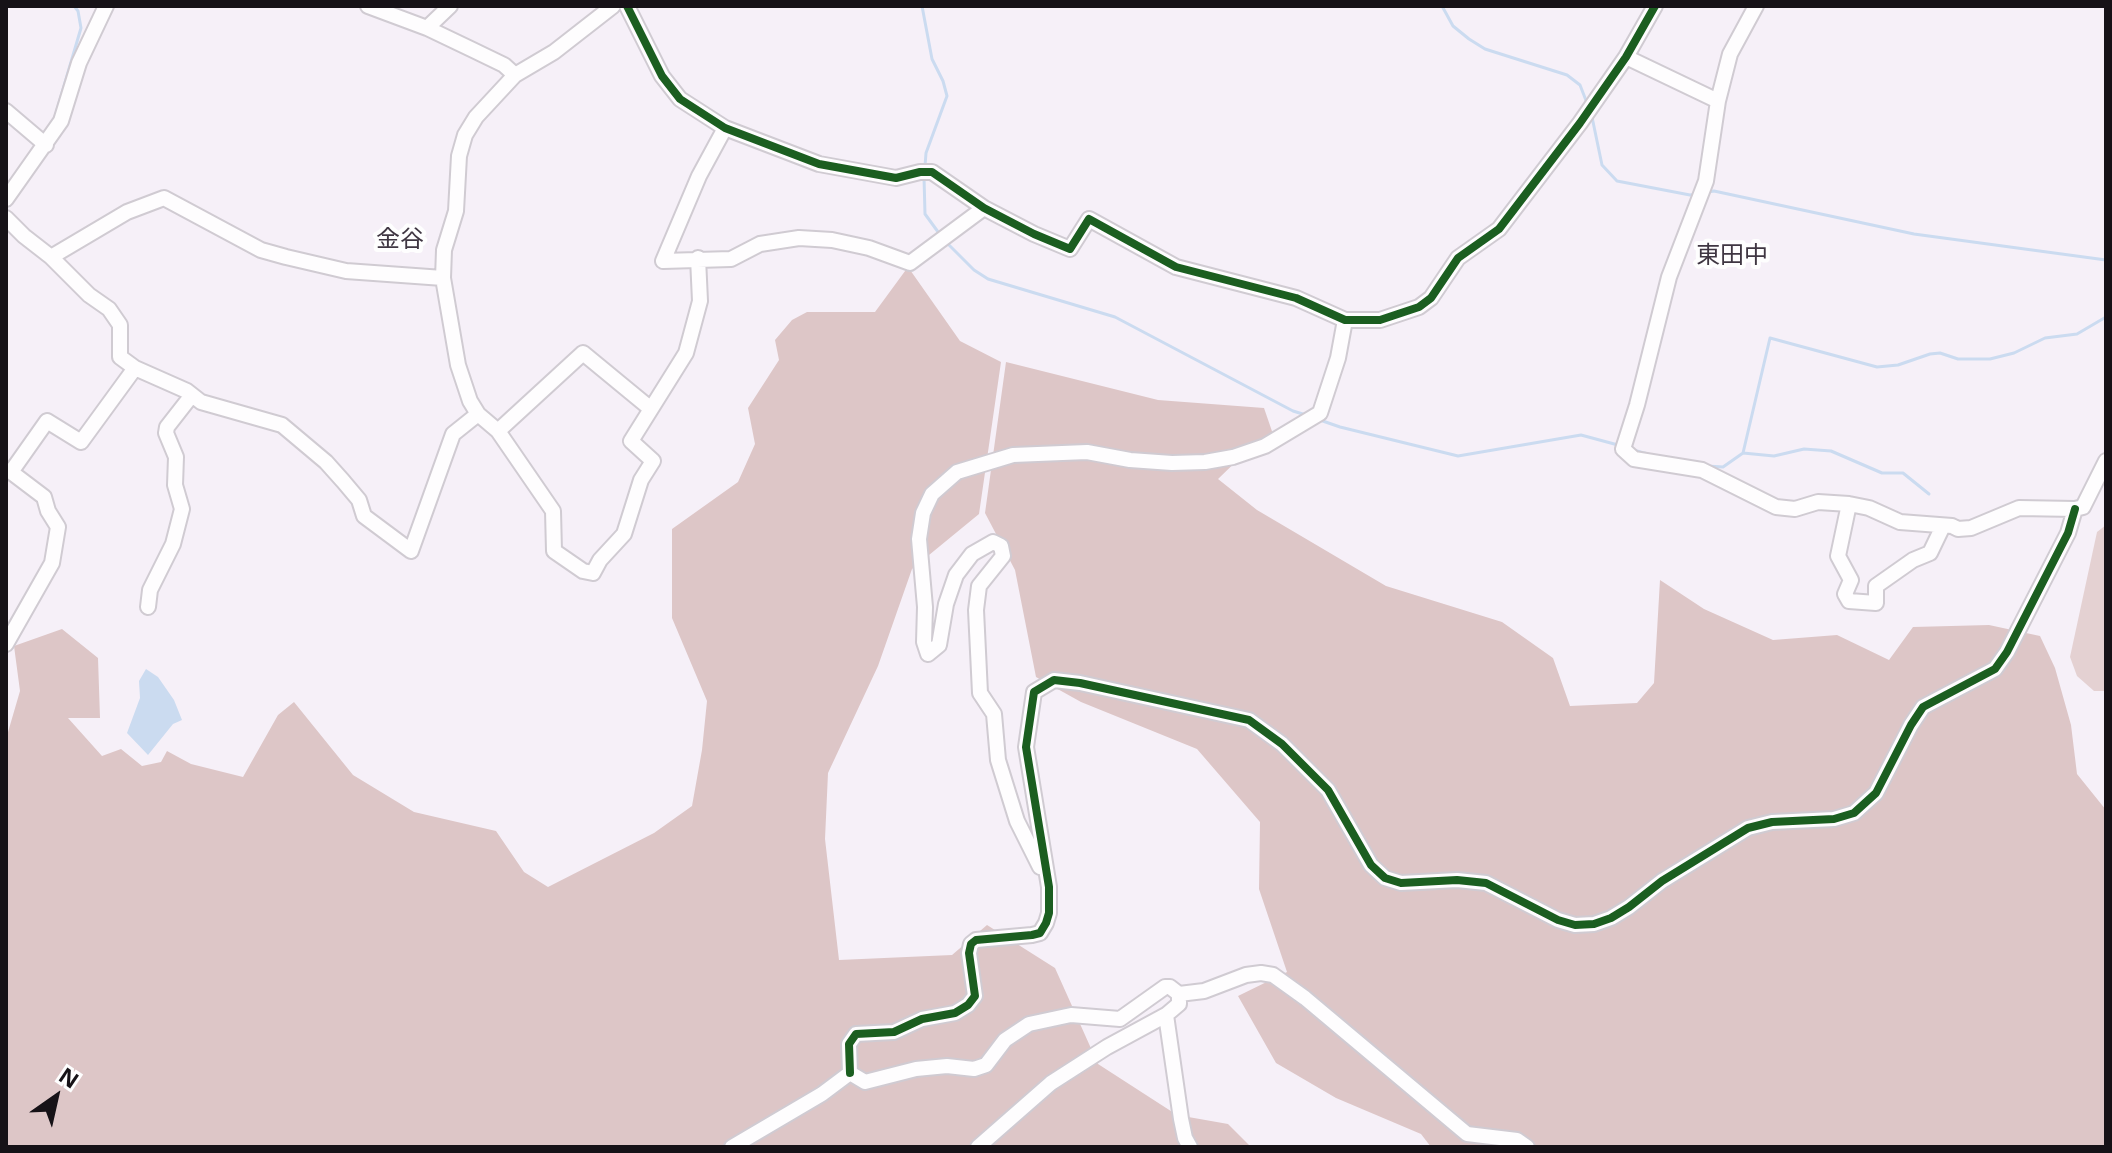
<!DOCTYPE html>
<meta charset="utf-8">
<style>
body{margin:0}
#map{position:relative;width:2112px;height:1153px;overflow:hidden;background:#f6f0f8;font-family:"Open Sans",sans-serif}
canvas{display:block}
.frame{position:absolute;inset:0;border:8px solid #161217;pointer-events:none}
.north{position:absolute;left:16px;top:1057px;width:80px;height:80px;-webkit-text-stroke:6px #fefefe;paint-order:stroke;rotate:34deg;font-size:22px;font-weight:700;line-height:32px;text-align:center;color:#161217}
.north::after{content:'';display:block;margin:auto;width:28px;height:36px;background:#161217;clip-path:polygon(50% 0,100% 100%,50% 72%,0 100%)}
</style>
<div id="map">
<canvas width="2112" height="1153"></canvas>
<div class="frame"></div>
<div class="north">N</div>
</div>
<script>
const context = document.querySelector('canvas').getContext('2d');
context.lineJoin = 'round';
function fillPath(path, color) {
  context.fillStyle = color;
  context.fill(path, 'evenodd');
}
function toPath(rows) {
  const path = new Path2D();
  for (const r of rows) {
    path.moveTo(r[0], r[1]);
    for (let i = 2; i < r.length; i += 2) path.lineTo(r[i], r[i + 1]);
  }
  return path;
}
function trace(path, color, width, dash) {
  context.strokeStyle = color;
  context.lineWidth = width;
  context.lineCap = dash ? 'butt' : 'round';
  context.setLineDash(dash || []);
  context.stroke(path);
}
function label(font, color, halo, rows, align = 'center') {
  context.font = font + ' "Open Sans","Noto Sans JP",sans-serif';
  context.lineWidth = 8;
  context.setLineDash([]);
  context.textBaseline = 'middle';
  context.strokeStyle = halo;
  context.fillStyle = color;
  for (const [text, x, y, turn = 0] of rows) {
    context.save();
    context.translate(x, y);
    context.rotate((+turn || 0) * Math.PI / 180);
    context.textAlign = isNaN(turn) ? turn : align;
    if (halo) context.strokeText(text, 0, 0);
    context.fillText(text, 0, 0);
    context.restore();
  }
}
fillPath(toPath([
 [2106,525,2106,691,2094,691,2077,676,2070,657,2097,532]
]), '#e4d1d2');
fillPath(toPath([
 [908,267,960,341,1001,362,979,514,912,569,878,666,828,773,825,839,839,960,952,955,987,925,1055,968,1098,1064,1177,1115,1228,1124,1251,1147,6,1147,6,739,20,691,14,646,62,629,98,658,100,718,68,718,102,756,121,749,142,766,161,762,167,751,191,764,243,777,278,715,294,702,353,775,414,812,496,831,524,872,548,887,654,833,692,806,702,750,707,701,672,618,672,529,738,482,755,444,748,408,779,360,775,340,792,320,807,312,875,312],
 [1006,362,1158,400,1264,408,1275,440,1248,450,1218,479,1257,510,1386,586,1502,622,1553,658,1570,706,1637,703,1654,683,1660,580,1704,609,1773,640,1837,635,1889,660,1913,627,1989,625,2040,636,2055,668,2071,725,2077,774,2106,810,2106,1147,1431,1147,1421,1134,1336,1098,1276,1063,1238,996,1287,972,1259,889,1260,822,1197,749,1081,702,1036,677,1015,570,985,513]
]), '#ddc6c7');
fillPath(toPath([
 [146,669,158,677,174,700,182,720,173,724,148,755,127,733,140,698,139,681]
]), '#cbdbf0');
trace(toPath([
 [922,6,932,59,943,81,947,96,926,153,925,166],
 [1442,6,1453,26,1469,39,1485,49,1567,75,1580,85,1587,103],
 [1592,117,1602,165,1617,181,1690,195,1697,194],
 [54,120,81,28,78,11,74,6],
 [924,177,925,214,941,236],
 [1708,192,1714,191,1914,234,2106,260],
 [946,242,974,270,988,279,1115,317,1293,411,1306,415],
 [1317,419,1340,427,1458,456,1581,435,1618,445],
 [1633,450,1648,454],
 [1743,453,1770,338,1877,367,1898,365,1930,354,1940,353,1958,359,1990,359,2014,353,2045,338,2077,334,2106,317],
 [1707,466,1723,467,1743,453,1774,456,1804,449,1831,451,1882,473,1903,473,1929,494]
]), '#cbdbf0', 3);
const minor = toPath([
 [368,6,427,28,473,50,504,65,515,75],
 [613,6,554,52,515,75,476,117,465,135,459,156,456,211,444,250,443,278,458,365,470,401,478,414,498,431,553,511,554,551,583,571,593,573,600,560,624,534,641,480,653,461,631,441,686,353,700,301,698,258],
 [627,6,662,76,680,99,725,128,819,164,896,178,920,172,932,172,984,208,1034,234,1070,249,1089,219,1176,267,1296,298,1345,320,1380,320,1419,307,1431,298,1458,258,1499,229,1580,123,1626,57,1655,6],
 [1756,6,1730,54,1718,101,1706,181,1669,277,1637,405,1623,449,1634,459,1702,470,1776,507,1795,509,1818,502,1849,504,1869,508,1900,522,1952,526,1958,529,1971,528,2019,508,2075,509,2083,507,2106,461],
 [427,28,450,6],
 [1626,57,1718,101],
 [6,111,46,145],
 [725,128,699,176,663,261,731,259,760,244,799,238,832,240,869,248,910,263,984,208],
 [6,199,61,121,79,63,106,6],
 [6,218,24,236,51,257,89,295,109,309,120,325,120,357,135,368,187,391,201,402,282,425,326,462,343,481,359,500,364,516,411,551,453,434,478,414],
 [51,257,127,212,164,198,261,250,286,257,346,271,443,278],
 [498,431,583,353,651,409],
 [6,470,11,472,47,421,81,442,135,368],
 [1849,504,1838,556,1851,580,1845,594,1849,601,1876,603,1876,586,1913,560,1930,553,1943,526],
 [148,607,150,590,173,544,182,509,175,485,176,457,166,433,167,427,192,395],
 [6,644,52,563,58,527,48,511,44,497,11,472],
 [1040,867,1017,821,998,760,994,714,980,693,976,610,979,586,1003,556,1001,546,993,542,972,554,956,575,946,604,939,645,928,654,924,642,925,607,919,539,923,513,932,494,957,472,1013,455,1087,452,1130,460,1172,463,1205,462,1233,457,1265,446,1320,413,1338,358,1345,320],
 [1166,1015,1181,1119,1185,1138,1190,1147],
 [850,1073,849,1044,856,1034,894,1032,922,1019,955,1013,968,1005,975,996,969,953,971,944,976,940,1032,935,1040,933,1046,923,1049,913,1049,887,1026,747,1034,692,1054,680,1080,683,1249,720,1282,744,1328,790,1371,865,1385,878,1401,883,1457,880,1486,883,1558,920,1575,925,1594,924,1611,918,1629,907,1662,881,1748,828,1772,822,1834,819,1854,813,1876,793,1911,725,1923,707,1995,669,2007,652,2068,533,2075,509],
 [850,1073,865,1082,916,1069,947,1066,974,1069,986,1065,1005,1040,1029,1024,1071,1015,1120,1019,1165,987,1170,987,1179,994,1204,991,1246,975,1261,973,1273,975,1305,998,1467,1134,1517,1140,1527,1147],
 [732,1147,822,1094,850,1073],
 [978,1147,1051,1083,1107,1047,1166,1015,1179,1004,1179,994]
]);
trace(minor, '#d0cbd2', 18);
trace(minor, '#fefdfe', 14);
trace(toPath([
 [627,6,662,76,680,99,725,128,819,164,896,178,920,172,932,172,984,208,1034,234,1070,249,1089,219,1176,267,1296,298,1345,320,1380,320,1419,307,1431,298,1458,258,1499,229,1580,123,1626,57,1655,6],
 [850,1073,849,1044,856,1034,894,1032,922,1019,955,1013,968,1005,975,996,969,953,971,944,976,940,1032,935,1040,933,1046,923,1049,913,1049,887,1026,747,1034,692,1054,680,1080,683,1249,720,1282,744,1328,790,1371,865,1385,878,1401,883,1457,880,1486,883,1558,920,1575,925,1594,924,1611,918,1629,907,1662,881,1748,828,1772,822,1834,819,1854,813,1876,793,1911,725,1923,707,1995,669,2007,652,2068,533,2075,509]
]), '#1b5e20', 8);
label('24px', '#3f3642', '#fefefe', [
 ["金谷",400,240],
 ["東田中",1732,256]
]);
</script>
